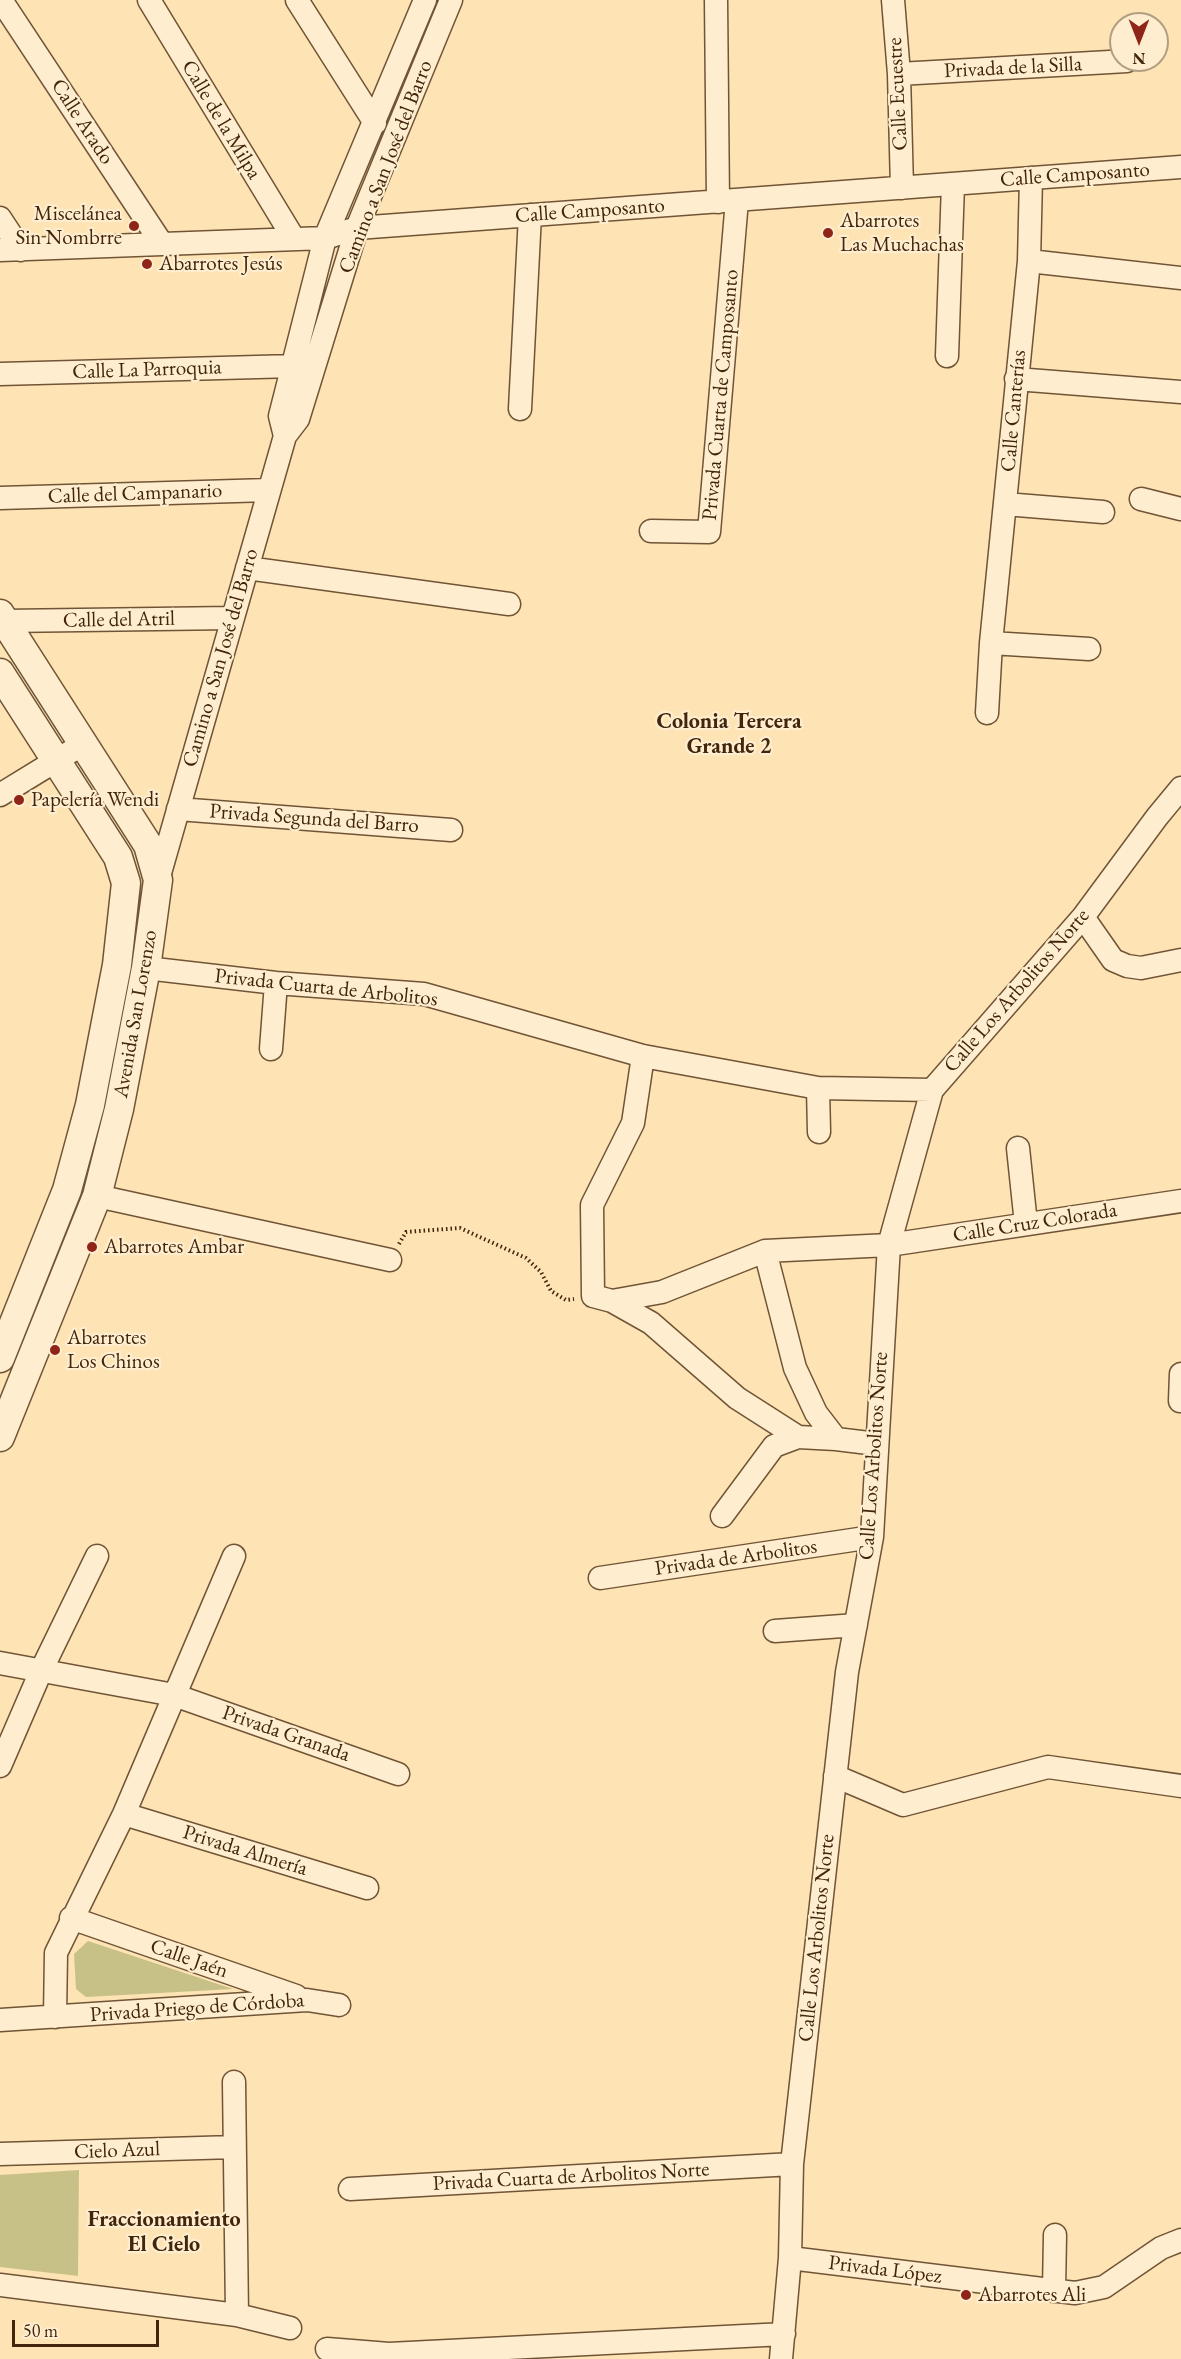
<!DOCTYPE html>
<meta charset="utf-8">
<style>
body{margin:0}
#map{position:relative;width:1181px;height:2359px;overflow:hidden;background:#fee3b4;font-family:"EB Garamond",serif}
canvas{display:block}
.north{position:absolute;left:1109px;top:12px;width:60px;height:60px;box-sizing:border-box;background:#feedce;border:2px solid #b29d80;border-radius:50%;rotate:180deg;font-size:16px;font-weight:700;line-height:24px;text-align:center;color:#41250c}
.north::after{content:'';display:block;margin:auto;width:21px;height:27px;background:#8f2418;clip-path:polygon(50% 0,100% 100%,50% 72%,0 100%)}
.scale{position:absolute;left:12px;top:2320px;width:147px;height:27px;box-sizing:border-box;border:3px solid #41250c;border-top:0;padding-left:8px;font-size:18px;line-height:21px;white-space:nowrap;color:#41250c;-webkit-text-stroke:4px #feedce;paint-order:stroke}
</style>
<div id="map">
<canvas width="1181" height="2359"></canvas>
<div class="north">N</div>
<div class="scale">50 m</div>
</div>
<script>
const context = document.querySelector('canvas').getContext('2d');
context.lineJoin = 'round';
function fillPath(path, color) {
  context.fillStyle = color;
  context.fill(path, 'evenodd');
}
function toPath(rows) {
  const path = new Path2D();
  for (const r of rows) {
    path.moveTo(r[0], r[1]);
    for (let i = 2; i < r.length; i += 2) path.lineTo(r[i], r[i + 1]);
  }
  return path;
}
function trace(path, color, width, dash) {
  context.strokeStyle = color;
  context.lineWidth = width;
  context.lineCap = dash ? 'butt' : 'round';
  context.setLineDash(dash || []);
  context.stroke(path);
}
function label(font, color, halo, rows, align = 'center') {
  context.font = font + ' "EB Garamond",serif';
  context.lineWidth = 4.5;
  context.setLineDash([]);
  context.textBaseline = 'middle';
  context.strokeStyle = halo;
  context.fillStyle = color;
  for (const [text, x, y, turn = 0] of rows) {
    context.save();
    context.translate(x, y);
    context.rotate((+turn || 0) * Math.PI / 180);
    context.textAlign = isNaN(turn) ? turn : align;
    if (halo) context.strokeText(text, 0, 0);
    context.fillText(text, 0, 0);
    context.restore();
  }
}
fillPath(toPath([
 [88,1941,233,1989,86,1997,76,1989,74,1954],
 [79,2170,78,2276,0,2267,0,2175]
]), '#c7c188');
const minor = toPath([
 [1,0,162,244],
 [149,0,294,239],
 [297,0,375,123],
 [716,0,718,202],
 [893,0,899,74,902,188],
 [899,74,1127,61],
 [0,218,21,250],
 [0,250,325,238,357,228,1181,167],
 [1029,261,1181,278],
 [947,356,953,184],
 [0,374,294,366],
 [1016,379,1181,392],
 [520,409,530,215],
 [285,436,280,416,325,238,425,0],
 [0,498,269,490],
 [1141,499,1181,509],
 [1005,504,1103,512],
 [651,531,709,532,737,200],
 [247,568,509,604],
 [5,621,232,618],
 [991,643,1089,649],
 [987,713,991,643,1029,261,1031,178],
 [0,795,83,744],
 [178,809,451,830],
 [158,880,285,436,298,419,357,228,451,0],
 [1083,917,1113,960,1127,966,1141,968,1181,960],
 [146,968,276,983,424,994,643,1056,818,1088,932,1090],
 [271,1049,276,983],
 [643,1056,633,1123,592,1205,593,1296,612,1301,662,1292,765,1251,889,1245,1181,1201],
 [818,1088,819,1132],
 [1018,1148,1026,1224],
 [97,1196,390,1260],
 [765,1251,795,1368,816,1413,836,1439,877,1444],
 [612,1301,651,1323,737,1398,798,1437,836,1439],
 [1180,1401,1181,1374],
 [722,1516,774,1446,798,1437],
 [600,1578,872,1537],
 [775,1631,856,1625],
 [0,1663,174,1695,398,1774],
 [0,1766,41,1671,97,1556],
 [835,1776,903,1805,1048,1767,1181,1786],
 [124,1814,367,1888],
 [71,1918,296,1996],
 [55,2017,56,1953,124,1814,234,1556],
 [0,2020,307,2000,339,2005],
 [234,2082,237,2315],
 [0,2154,234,2147],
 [350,2189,792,2164],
 [790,2258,1075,2293,1104,2287,1161,2248,1181,2240],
 [0,2285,237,2315,290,2328],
 [1054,2291,1055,2235],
 [327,2349,389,2354,784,2334],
 [781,2359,790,2258,792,2164,847,1672,872,1537,889,1245,932,1090,1083,917,1157,817,1181,788]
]);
const tertiary = toPath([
 [0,614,148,845,158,880,146,968,119,1109,97,1196,0,1437],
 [0,673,118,857,126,883,117,965,90,1105,67,1190,0,1358]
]);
trace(minor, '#705436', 25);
trace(tertiary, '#705436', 31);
trace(toPath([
 [399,1244,406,1232,460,1228,526,1258,541,1272,551,1291,566,1300,574,1299]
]), '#41250c', 4, [1.5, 3]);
trace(minor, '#feedce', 22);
trace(tertiary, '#feedce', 28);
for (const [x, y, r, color] of [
 [134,226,6,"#8f2418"],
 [828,233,6,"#8f2418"],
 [147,264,6,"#8f2418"],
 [19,800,6,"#8f2418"],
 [92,1247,6,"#8f2418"],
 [55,1350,6,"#8f2418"],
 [966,2295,6,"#8f2418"]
]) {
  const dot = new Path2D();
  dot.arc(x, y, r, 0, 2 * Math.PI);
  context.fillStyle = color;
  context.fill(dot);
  trace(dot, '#feedce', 2);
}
label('21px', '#41250c', '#feedce', [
 ["Privada de la Silla",1013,68,-3],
 ["Calle Ecuestre",898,94,-93],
 ["Calle de la Milpa",221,120,59],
 ["Calle Arado",82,122,57],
 ["Camino a San José del Barro",386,167,-69],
 ["Calle Camposanto",1075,175,-4],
 ["Calle Camposanto",590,211,-4],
 ["Calle La Parroquia",147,370,-2],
 ["Privada Cuarta de Camposanto",721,395,-85],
 ["Calle Canterías",1014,411,-85],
 ["Calle del Campanario",135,494,-2],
 ["Calle del Atril",119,620,-1],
 ["Camino a San José del Barro",221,658,-74],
 ["Privada Segunda del Barro",314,819,4],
 ["Privada Cuarta de Arbolitos",326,988,6],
 ["Calle Los Arbolitos Norte",1017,991,-49],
 ["Avenida San Lorenzo",136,1014,-80],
 ["Calle Cruz Colorada",1035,1223,-9],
 ["Calle Los Arbolitos Norte",874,1456,-86],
 ["Privada de Arbolitos",736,1558,-8],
 ["Privada Granada",286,1734,19],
 ["Privada Almería",245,1851,17],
 ["Calle Los Arbolitos Norte",817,1938,-84],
 ["Calle Jaén",189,1959,19],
 ["Privada Priego de Córdoba",197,2008,-4],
 ["Cielo Azul",117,2151,-2],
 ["Privada Cuarta de Arbolitos Norte",571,2177,-3],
 ["Privada López",885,2270,7]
]);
label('21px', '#41250c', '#feedce', [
 ["Miscelánea",122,214,"right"],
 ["Sin Nombrre",122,238,"right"],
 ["Abarrotes",840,221],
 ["Las Muchachas",840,245],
 ["Abarrotes Jesús",159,264],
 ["Papelería Wendi",31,800],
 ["Abarrotes Ambar",104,1247],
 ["Abarrotes",67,1338],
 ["Los Chinos",67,1362],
 ["Abarrotes Ali",978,2295]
], 'left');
label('bold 22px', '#41250c', '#feedce', [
 ["Colonia Tercera",729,722],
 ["Grande 2",729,747],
 ["Fraccionamiento",164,2220],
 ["El Cielo",164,2245]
]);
</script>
